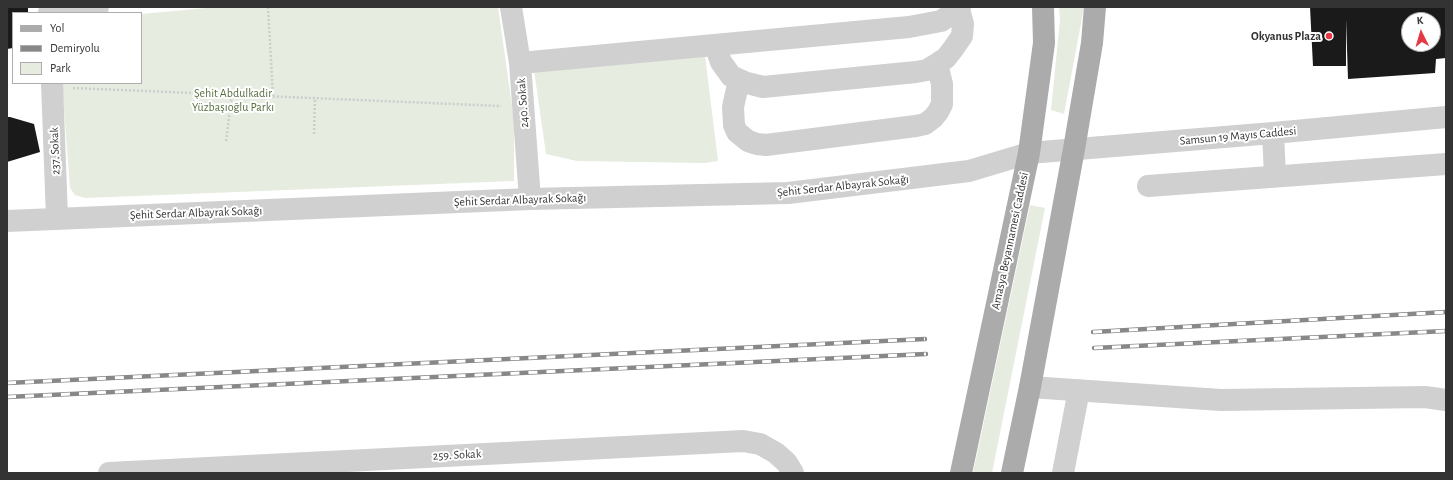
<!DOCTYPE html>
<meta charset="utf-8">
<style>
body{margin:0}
#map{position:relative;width:1453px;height:480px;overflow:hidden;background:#fff;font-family:"Alegreya Sans",sans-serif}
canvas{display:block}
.frame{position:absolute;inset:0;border:8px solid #333;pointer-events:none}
.legend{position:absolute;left:12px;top:12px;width:130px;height:72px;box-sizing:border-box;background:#fff;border:1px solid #adadad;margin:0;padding:5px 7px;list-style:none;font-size:12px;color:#333}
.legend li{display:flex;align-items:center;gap:8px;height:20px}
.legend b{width:20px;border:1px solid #adadad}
.north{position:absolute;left:1401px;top:12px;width:40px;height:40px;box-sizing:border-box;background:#fff;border:1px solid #adadad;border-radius:50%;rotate:355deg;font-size:11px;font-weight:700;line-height:16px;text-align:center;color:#333}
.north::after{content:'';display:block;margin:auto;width:14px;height:18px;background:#e63946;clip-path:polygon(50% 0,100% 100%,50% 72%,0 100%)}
</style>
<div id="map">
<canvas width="1453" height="480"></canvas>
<div class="frame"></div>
<ul class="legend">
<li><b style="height:5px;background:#ababab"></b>Yol</li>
<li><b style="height:5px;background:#888"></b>Demiryolu</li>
<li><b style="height:11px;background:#e6ecdf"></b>Park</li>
</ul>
<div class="north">K</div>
</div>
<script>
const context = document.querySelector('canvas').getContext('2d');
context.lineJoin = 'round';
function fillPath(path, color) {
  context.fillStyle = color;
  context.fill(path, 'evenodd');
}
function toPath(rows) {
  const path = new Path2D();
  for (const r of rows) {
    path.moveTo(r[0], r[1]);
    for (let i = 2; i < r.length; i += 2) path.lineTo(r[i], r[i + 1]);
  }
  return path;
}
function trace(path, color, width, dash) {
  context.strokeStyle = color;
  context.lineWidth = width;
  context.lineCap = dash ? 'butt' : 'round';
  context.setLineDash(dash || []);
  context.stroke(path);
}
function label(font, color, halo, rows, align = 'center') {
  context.font = font + ' "Alegreya Sans",sans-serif';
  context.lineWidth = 4;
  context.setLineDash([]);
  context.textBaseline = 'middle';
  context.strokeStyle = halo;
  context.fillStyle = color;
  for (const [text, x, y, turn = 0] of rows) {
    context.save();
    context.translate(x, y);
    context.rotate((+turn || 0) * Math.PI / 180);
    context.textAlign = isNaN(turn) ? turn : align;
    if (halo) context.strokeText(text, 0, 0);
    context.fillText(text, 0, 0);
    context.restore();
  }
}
fillPath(toPath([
 [217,7,498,7,514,120,514,181,85,198,75,195,70,188,62,83,141,83,141,14],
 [1059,7,1084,7,1082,18,1064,114,1051,110,1060,20],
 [704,48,718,161,705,163,577,161,546,154,534,70],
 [1030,205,1045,208,992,473,973,473]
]), '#e6ecdf');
fillPath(toPath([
 [7,7,28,7,28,13,13,13,13,48,7,49],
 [1310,7,1446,7,1446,58,1436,59,1435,73,1348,79,1346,19,1346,66,1313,66],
 [1409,20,1433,20,1433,44,1409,44],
 [7,117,10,117,34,124,40,152,7,162]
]), '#1a1a1a');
trace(toPath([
 [268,7,273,96],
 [73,88,501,106],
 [314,134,315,98],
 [226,141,232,94]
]), '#cdcdcd', 2.5, [2, 2]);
trace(toPath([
 [511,7,520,63,530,199],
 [49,12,98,7],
 [715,45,721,62,731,76,747,83,763,87,916,72,927,70,937,64,946,58,953,49,962,36,963,24,959,9],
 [520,63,909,27,941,21,959,9,960,7],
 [739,80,733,107,734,125,737,132,748,141,757,144,766,145,916,126,925,124,933,118,938,112,942,104,942,84,937,64],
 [52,83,57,218],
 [1273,133,1275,176],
 [1148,186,1446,164],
 [7,221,530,199,788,193,969,171,1029,153,1273,133,1446,117],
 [1030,387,1221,400,1425,397,1446,400],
 [109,473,743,441,760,444,776,453,787,463,793,473],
 [1063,473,1079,390]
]), '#d0d0d0', 22);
trace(toPath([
 [961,473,1029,153,1044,43,1043,7],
 [1012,473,1030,387,1074,149,1092,43,1095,7]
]), '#ababab', 22);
const rail = toPath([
 [1093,332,1446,312],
 [1094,348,1446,331],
 [7,383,925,339],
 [7,397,926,354]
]);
trace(rail, '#888', 4.5);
trace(rail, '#fff', 3, [9]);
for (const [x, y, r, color] of [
 [1329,36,4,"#e63946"]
]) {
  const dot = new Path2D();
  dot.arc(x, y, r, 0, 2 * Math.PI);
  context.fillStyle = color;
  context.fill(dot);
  trace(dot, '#fff', 1.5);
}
label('bold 12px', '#333', '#fff', [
 ["Okyanus Plaza",1321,36]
], 'right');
label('12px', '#56703f', '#fff', [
 ["Şehit Abdulkadir",233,93],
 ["Yüzbaşıoğlu Parkı",233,107]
]);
label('12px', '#333', '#fff', [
 ["240. Sokak",523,103,-94],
 ["Samsun 19 Mayıs Caddesi",1238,136,-5],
 ["237. Sokak",55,151,-92],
 ["Şehit Serdar Albayrak Sokağı",843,186,-6],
 ["Şehit Serdar Albayrak Sokağı",520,200,-2],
 ["Şehit Serdar Albayrak Sokağı",196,213,-2],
 ["Amasya Beyannamesi Caddesi",1010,241,-78],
 ["259. Sokak",457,455,-3]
]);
</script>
